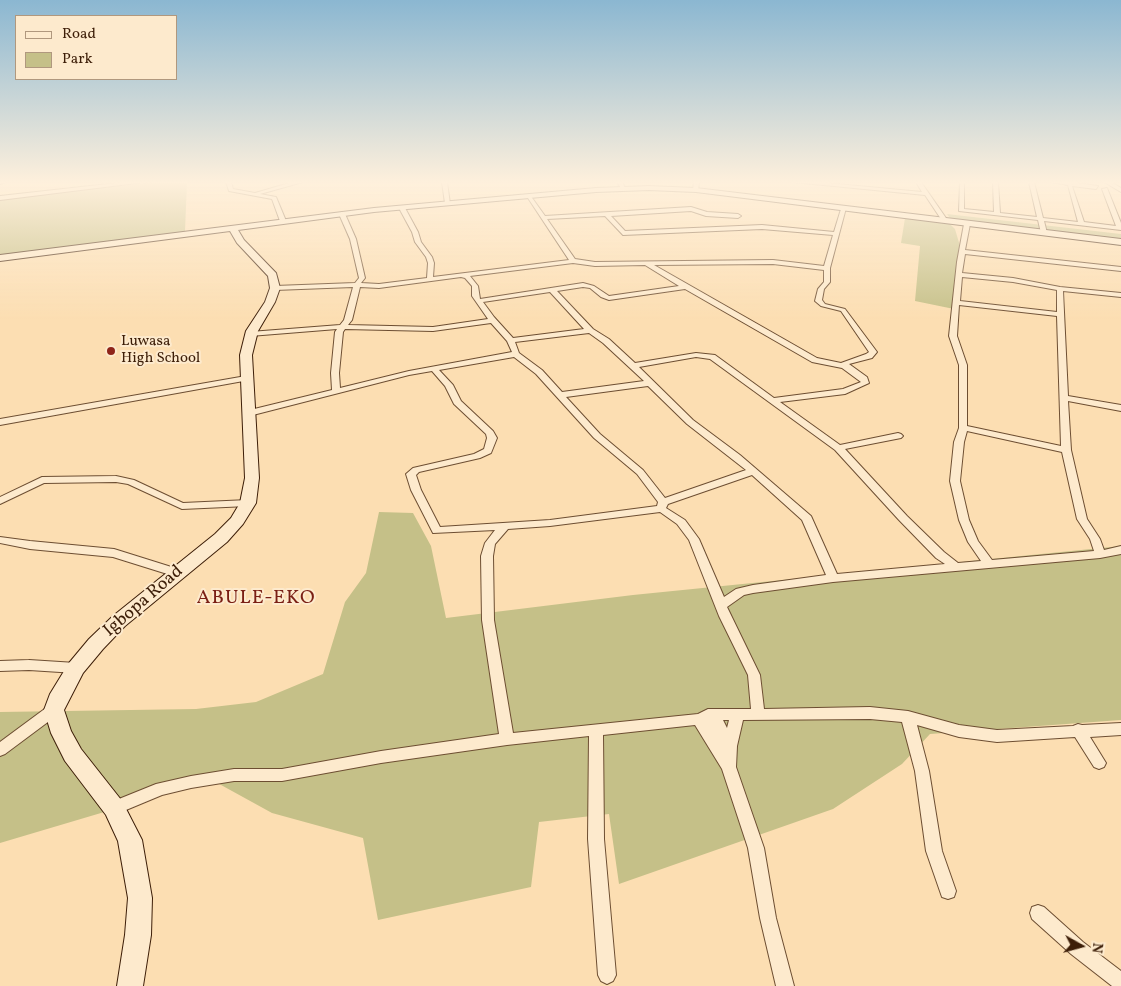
<!DOCTYPE html>
<style>
body{margin:0}
#map{position:relative;width:1121px;height:986px;overflow:hidden;background:#fcdeb2;font-family:Vollkorn,serif}
canvas{display:block}
.legend{position:absolute;left:15px;top:15px;width:162px;height:65px;box-sizing:border-box;background:#fdeacd;border:1px solid #b0987e;margin:0;padding:6px 9px;list-style:none;font-size:15px;color:#3d1e08}
.legend li{display:flex;align-items:center;gap:10px;height:25px}
.legend b{width:25px;border:1px solid #b0987e}
.north{position:absolute;left:1056px;top:921px;width:50px;height:50px;-webkit-text-stroke:4px #fdeacd;paint-order:stroke;rotate:97deg;font-size:14px;font-weight:700;line-height:20px;text-align:center;color:#3d1e08}
.north::after{content:'';display:block;margin:auto;width:18px;height:22px;background:#3d1e08;clip-path:polygon(50% 0,100% 100%,50% 72%,0 100%)}
</style>
<div id="map">
<canvas width="1121" height="986"></canvas>
<ul class="legend">
<li><b style="height:6px;background:#fdeacd"></b>Road</li>
<li><b style="height:14px;background:#c5c088"></b>Park</li>
</ul>
<div class="north">N</div>
</div>
<script>
const context = document.querySelector('canvas').getContext('2d');
context.lineJoin = 'round';
function fillPath(path, color) {
  context.fillStyle = color;
  context.fill(path, 'evenodd');
}
function toPath(rows) {
  const path = new Path2D();
  for (const r of rows) {
    path.moveTo(r[0], r[1]);
    for (let i = 2; i < r.length; i += 2) path.lineTo(r[i], r[i + 1]);
  }
  return path;
}
function trace(path, color, width, dash) {
  context.strokeStyle = color;
  context.lineWidth = width;
  context.lineCap = dash ? 'butt' : 'round';
  context.setLineDash(dash || []);
  context.stroke(path);
}
function label(font, color, halo, rows, align = 'center') {
  context.font = font + ' Vollkorn,serif';
  context.lineWidth = 4;
  context.setLineDash([]);
  context.textBaseline = 'middle';
  context.strokeStyle = halo;
  context.fillStyle = color;
  for (const [text, x, y, turn = 0] of rows) {
    context.save();
    context.translate(x, y);
    context.rotate((+turn || 0) * Math.PI / 180);
    context.textAlign = isNaN(turn) ? turn : align;
    if (halo) context.strokeText(text, 0, 0);
    context.fillText(text, 0, 0);
    context.restore();
  }
}
fillPath(toPath([
 [155,182,187,182,185,232,0,256,0,199],
 [947,214,1121,234,1121,241,952,221],
 [905,218,950,224,955,229,960,246,954,309,915,301,920,246,901,243],
 [379,512,413,513,431,546,446,618,633,595,1121,546,1121,720,930,734,902,764,833,809,619,884,609,814,539,822,531,887,378,920,363,838,272,813,212,780,0,843,0,712,196,709,256,702,323,674,345,602,366,573]
]), '#c5c088');
const street = toPath([
 [0,182,5,182,0,184,0,182],
 [126,182,145,182,0,200,0,196,126,182],
 [226,182,231,182,233,189,255,193,293,182,303,182,260,194,276,197,286,221,283,223,280,221,272,199,229,191,226,182],
 [442,182,447,182,450,204,445,203,442,182],
 [617,182,622,182,626,190,622,190,617,182],
 [694,182,699,182,698,191,693,190,694,182],
 [793,182,816,182,922,192,916,182,921,182,948,221,943,222,925,195,793,182],
 [960,182,964,182,964,209,994,212,993,182,998,182,1000,213,1037,217,1029,182,1034,182,1043,218,1078,222,1068,185,1052,182,1070,182,1098,186,1096,189,1072,186,1084,222,1116,226,1102,189,1107,188,1121,223,1121,230,1044,221,1047,233,1044,235,1041,233,1038,220,959,211,960,182],
 [1104,182,1111,182,1121,188,1121,192,1104,182],
 [526,195,530,195,545,216,691,207,707,212,738,214,741,216,738,218,706,216,691,211,611,216,625,231,762,225,834,232,841,209,846,208,830,268,830,282,824,289,822,300,825,304,845,309,877,352,872,358,849,364,867,377,869,383,845,394,780,402,840,445,898,433,901,434,903,436,901,438,845,449,907,516,944,552,958,563,981,561,968,542,959,520,950,481,954,442,959,428,959,365,949,336,957,262,964,224,967,222,970,224,965,250,1121,267,1121,271,965,254,962,273,1013,278,1060,287,1121,293,1121,297,1063,291,1068,396,1121,405,1121,411,1068,401,1071,450,1087,519,1100,539,1104,550,1121,546,1121,554,1100,558,833,582,753,593,744,595,727,607,760,675,764,709,870,707,908,711,959,725,997,730,1073,726,1078,724,1082,725,1121,723,1121,735,1090,737,1106,763,1104,767,1099,769,1094,767,1075,737,997,742,959,737,917,725,929,771,942,851,956,891,954,897,948,899,942,897,926,851,915,771,902,722,870,719,743,720,737,746,736,767,764,848,776,918,794,986,776,986,760,918,748,848,722,769,695,725,603,735,604,839,616,975,613,981,607,984,601,981,598,975,588,839,589,736,507,745,381,763,282,781,234,781,191,788,162,795,114,815,109,813,106,808,109,803,156,784,191,776,234,769,282,769,381,751,499,734,482,620,481,556,485,543,495,530,433,533,411,490,406,474,413,468,474,454,484,449,487,438,486,434,454,404,445,386,432,371,409,375,249,416,246,415,245,413,246,411,332,390,331,373,335,332,337,329,250,336,246,334,250,332,340,325,344,320,353,287,275,290,272,288,275,286,355,283,359,278,350,239,339,214,342,212,345,214,356,239,365,278,361,283,379,284,427,278,428,263,426,257,415,242,412,232,399,208,402,206,405,208,418,232,421,242,432,257,434,263,433,277,569,260,526,195],
 [605,216,623,235,762,229,833,235,824,266,773,260,595,262,575,259,547,219,605,216],
 [573,263,595,266,645,265,679,286,609,296,594,286,583,283,480,299,478,286,470,276,573,263],
 [773,264,824,270,824,282,818,289,815,301,821,306,841,311,869,352,866,354,841,363,817,358,654,265,773,264],
 [461,277,465,278,472,286,472,296,488,319,433,327,348,325,352,320,360,287,379,288,461,277],
 [962,277,1013,282,1057,290,1057,312,960,301,962,277],
 [583,287,590,288,601,297,609,300,685,289,812,362,842,368,861,382,843,389,774,398,715,355,696,353,635,363,609,339,593,329,557,291,583,287],
 [550,292,584,329,513,338,494,317,483,302,550,292],
 [959,305,1057,316,1061,446,967,426,967,365,957,336,959,305],
 [491,323,507,341,512,352,409,371,340,388,339,373,343,332,345,329,433,331,491,323],
 [589,333,603,343,644,381,562,392,542,370,519,353,515,342,589,333],
 [514,357,536,374,594,438,637,474,658,502,657,506,550,520,440,527,421,490,416,475,419,472,480,458,491,453,497,438,493,431,461,401,453,385,439,370,514,357],
 [696,357,710,359,835,450,899,520,936,558,945,564,837,574,811,516,740,455,693,420,639,367,696,357],
 [648,386,687,424,746,470,665,498,643,470,600,434,566,397,648,386],
 [967,431,1062,452,1077,519,1090,539,1094,551,992,560,978,541,969,520,960,481,964,442,967,431],
 [752,475,802,520,826,575,753,585,736,589,724,597,699,539,685,520,666,508,668,504,752,475],
 [660,512,677,524,689,540,719,616,748,675,751,709,708,709,698,714,513,733,494,620,493,556,495,544,508,529,550,526,660,512],
 [723,720,729,720,727,728,723,720],
 [246,376,250,378,249,380,0,425,0,419,246,376],
 [116,476,134,480,183,503,248,500,253,503,248,506,182,509,128,484,116,482,44,483,0,504,0,497,42,477,116,476],
 [0,537,30,541,114,549,181,570,183,573,181,576,177,577,113,557,30,549,0,543,0,537],
 [29,660,76,663,81,664,82,668,81,672,76,673,29,670,0,671,0,661,29,660],
 [55,704,60,705,62,709,60,713,5,754,0,756,0,742,50,705,55,704],
 [1038,905,1044,907,1083,942,1121,971,1121,986,1112,986,1071,954,1032,919,1030,913,1032,907,1038,905]
]);
const secondary = toPath([
 [649,186,696,188,1121,239,1121,245,696,192,649,190,596,192,374,212,238,230,244,240,276,273,280,288,275,302,258,331,252,355,259,478,256,503,243,524,227,542,125,626,103,649,83,673,64,710,71,731,81,749,122,801,142,840,152,898,151,935,143,986,117,986,125,935,128,898,118,841,106,815,65,761,51,733,44,710,50,694,69,663,89,639,113,616,215,534,231,518,240,503,245,478,240,355,246,331,265,302,270,288,268,276,237,243,230,231,0,261,0,255,374,208,596,188,649,186]
]);
trace(street, '#6d4e32', 2);
trace(secondary, '#3d1e08', 2);
fillPath(street, '#fdeacd');
fillPath(secondary, '#fdeacd');
const sky = context.createLinearGradient(0, 0, 0, 320);
sky.addColorStop(0, '#8bb7d1');
sky.addColorStop(0.57, '#fef0dc');
sky.addColorStop(1, '#fef0dc00');
context.fillStyle = sky;
context.fillRect(0, 0, 1121, 320);
for (const [x, y, r, color] of [
 [111,351,5,"#8f2418"]
]) {
  const dot = new Path2D();
  dot.arc(x, y, r, 0, 2 * Math.PI);
  context.fillStyle = color;
  context.fill(dot);
  trace(dot, '#fdeacd', 2);
}
label('15px', '#3d1e08', '#fdeacd', [
 ["Luwasa",121,342],
 ["High School",121,359]
], 'left');
label('18px', '#3d1e08', '#fdeacd', [
 ["Igbopa Road",144,602,-41]
]);
context.letterSpacing = '1px';
label('20px', '#7a1f14', '#fdeacd', [
 ["ABULE-EKO",256,599]
]);
context.letterSpacing = '0px';
</script>
